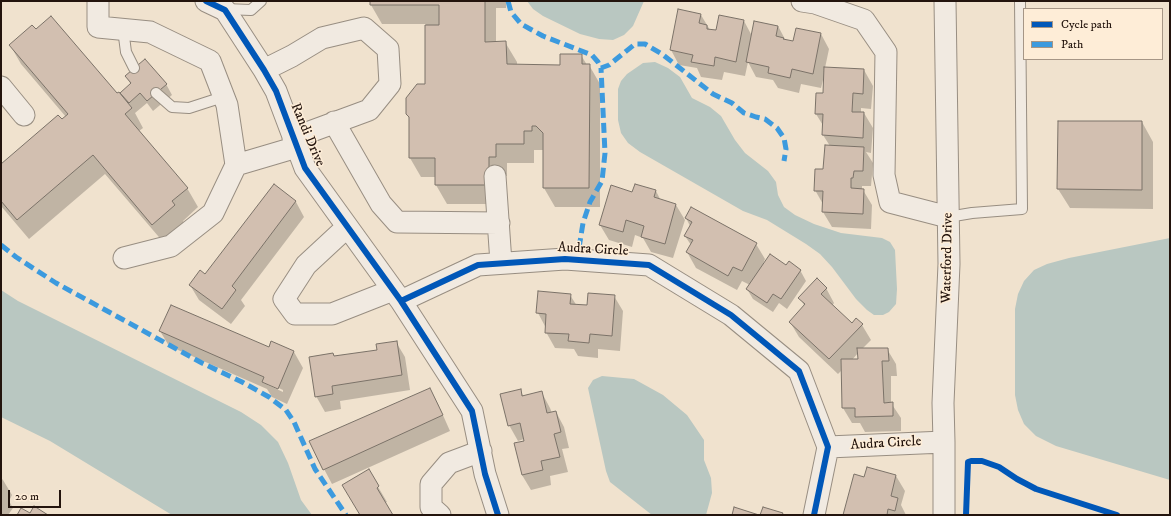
<!DOCTYPE html>
<style>
body{margin:0}
#map{position:relative;width:1171px;height:516px;overflow:hidden;background:#f0e2ce;font-family:"IM FELL DW Pica",serif}
canvas{display:block}
.frame{position:absolute;inset:0;border:2px solid #23140d;pointer-events:none}
.legend{position:absolute;left:1023px;top:8px;width:140px;height:52px;box-sizing:border-box;background:#feedd7;border:1px solid #a69686;margin:0;padding:5px 7px;list-style:none;font-size:12px;color:#23140d}
.legend li{display:flex;align-items:center;gap:8px;height:20px}
.legend b{width:20px;border:1px solid #a69686}
.scale{position:absolute;left:8px;top:490px;width:53px;height:18px;box-sizing:border-box;border:2px solid #23140d;border-top:0;padding-left:5px;font-size:12px;line-height:14px;white-space:nowrap;color:#23140d;-webkit-text-stroke:3px #feedd7;paint-order:stroke}
</style>
<div id="map">
<canvas width="1171" height="516"></canvas>
<div class="frame"></div>
<ul class="legend">
<li><b style="height:5px;background:#0057b8"></b>Cycle path</li>
<li><b style="height:5px;background:#3c9ade"></b>Path</li>
</ul>
<div class="scale">20 m</div>
</div>
<script>
const context = document.querySelector('canvas').getContext('2d');
context.lineJoin = 'round';
function fillPath(path, color) {
  context.fillStyle = color;
  context.fill(path, 'evenodd');
}
function toPath(rows) {
  const path = new Path2D();
  for (const r of rows) {
    path.moveTo(r[0], r[1]);
    for (let i = 2; i < r.length; i += 2) path.lineTo(r[i], r[i + 1]);
  }
  return path;
}
function trace(path, color, width, dash) {
  context.strokeStyle = color;
  context.lineWidth = width;
  context.lineCap = dash ? 'butt' : 'round';
  context.setLineDash(dash || []);
  context.stroke(path);
}
function label(font, color, halo, rows, align = 'center') {
  context.font = font + ' "IM FELL DW Pica",serif';
  context.lineWidth = 3;
  context.setLineDash([]);
  context.textBaseline = 'middle';
  context.strokeStyle = halo;
  context.fillStyle = color;
  for (const [text, x, y, turn = 0] of rows) {
    context.save();
    context.translate(x, y);
    context.rotate((+turn || 0) * Math.PI / 180);
    context.textAlign = isNaN(turn) ? turn : align;
    if (halo) context.strokeText(text, 0, 0);
    context.fillText(text, 0, 0);
    context.restore();
  }
}
fillPath(toPath([
 [527,1,644,1,633,26,624,35,613,40,599,39,580,34,543,16,533,9],
 [655,62,668,68,680,77,692,98,710,107,721,116,735,140,745,153,768,171,776,182,778,195,784,207,795,215,814,224,841,233,882,238,890,242,895,250,897,289,896,304,889,312,883,315,874,315,867,310,856,299,832,267,820,254,806,244,767,220,743,211,640,152,628,143,621,133,618,120,618,89,621,81,627,74,643,63],
 [1170,238,1170,480,1056,446,1036,436,1024,424,1018,410,1015,395,1015,309,1018,294,1024,281,1034,270,1047,264,1069,258],
 [1,290,18,301,241,412,261,425,278,442,288,463,301,500,312,515,172,515,50,441,1,417],
 [602,376,634,379,663,395,687,415,704,440,704,460,711,478,712,493,706,515,652,515,610,482,606,471,588,388,593,380]
]), '#b9c7c1');
fillPath(toPath([
 [371,1,506,1,506,8,496,8,496,42,505,42,517,62,517,65,561,66,581,55,587,65,589,65,600,84,600,207,555,207,544,188,544,150,534,150,534,163,507,163,507,176,500,176,500,204,447,204,436,185,436,177,421,177,410,158,410,120,407,114,426,85,426,24,382,24,371,5],
 [701,15,710,30,717,32,720,16,744,21,752,36,778,26,786,41,794,43,821,34,829,49,825,68,864,70,873,86,871,109,861,108,861,113,864,113,873,128,871,153,866,152,873,163,871,186,862,186,862,190,863,190,872,205,871,229,832,227,823,212,824,206,815,190,824,170,830,146,823,135,824,127,816,114,824,94,824,80,823,80,821,88,801,84,799,93,778,88,773,80,756,77,748,62,745,76,724,72,722,80,701,77,697,68,679,65,671,50],
 [10,45,123,98,123,97,121,93,131,85,126,76,166,84,172,95,153,111,147,103,135,113,143,128,139,131,187,188,198,207,183,221,185,225,164,243,105,174,29,239,1,206,1,165,66,117,21,64],
 [1142,122,1153,142,1153,209,1070,208,1058,189],
 [635,185,656,191,661,201,676,205,685,220,673,258,651,252,643,238,635,235,632,247,609,240,600,225,633,193],
 [274,186,296,202,304,217,241,300,245,306,231,324,199,300,190,285,206,275],
 [686,218,756,244,765,259,763,264,787,267,800,270,806,281,787,309,779,303,773,312,753,299,747,289,750,285,742,281,737,290,696,268,687,252,691,245,685,236,690,226],
 [826,288,834,303,832,306,852,324,862,325,871,340,862,349,887,349,896,364,897,376,891,376,891,403,901,418,901,431,865,432,860,423,852,423,843,408,842,370,838,374,799,337,790,322,805,307,800,298],
 [858,353,859,360,852,360],
 [539,292,570,295,577,306,588,306,614,296,623,311,620,351,598,349,598,358,578,356,574,349,555,348,546,332,546,328,538,313],
 [160,331,269,349,272,343,294,352,303,368,287,404,272,397,267,389,169,346],
 [268,383,283,390,283,392,268,385],
 [396,342,405,357,410,390,340,401,341,409,325,412,316,396,378,350],
 [430,389,438,404,450,431,332,484,324,469],
 [520,390,524,397,542,393,550,408,552,413,556,412,564,427,569,448,562,449,568,472,550,476,551,485,531,490,522,475,524,439,518,441,509,425],
 [867,468,896,476,905,491,901,505,906,515,844,515,865,478],
 [368,470,387,502,385,503,392,515,361,515],
 [1,478,3,480,12,495,9,501,13,508,8,515,1,515]
]), '#0003');
const building = toPath([
 [370,1,485,1,485,42,506,41,507,64,560,65,560,54,582,54,582,64,590,64,589,188,543,188,543,133,536,126,532,126,532,131,524,131,524,144,496,144,496,157,489,157,489,185,435,185,435,158,409,158,409,117,406,114,406,98,417,84,425,84,425,25,439,25,439,5,370,5,370,1],
 [678,9,701,14,699,23,707,25,707,29,716,30,719,15,744,20,736,62,715,57,714,66,691,62,693,55,670,50,678,9],
 [51,16,117,93,119,92,132,108,125,114,188,188,172,201,175,205,152,225,93,155,17,220,1,201,1,164,58,115,62,119,68,114,9,45,32,25,36,29,51,16],
 [754,21,778,26,776,36,784,38,783,39,793,41,796,28,821,33,813,74,792,69,790,78,768,73,769,67,746,62,754,21],
 [145,59,167,84,147,101,140,93,129,103,120,93,131,83,125,76,145,59],
 [824,67,864,69,863,94,853,93,852,112,864,112,863,138,822,135,823,114,815,114,816,93,823,93,824,67],
 [1058,121,1142,121,1142,190,1057,189,1058,121],
 [825,145,864,147,863,171,854,171,853,178,851,178,851,188,864,189,863,214,822,212,823,191,814,191,815,169,823,169,825,145],
 [274,184,296,201,232,286,236,290,222,309,189,285,200,270,205,274,274,184],
 [635,184,656,190,654,197,676,204,665,244,641,237,644,226,626,220,623,232,599,225,611,185,632,192,635,184],
 [691,207,757,243,742,271,733,267,728,276,686,252,693,240,684,236,692,222,685,218,691,207],
 [770,254,786,265,789,261,801,270,781,299,773,294,767,303,746,289,770,254],
 [817,278,827,288,821,294,852,323,856,318,863,324,829,359,789,322,805,304,798,298,817,278],
 [538,291,571,294,570,304,587,305,588,293,615,295,612,336,590,334,589,343,568,341,569,334,545,333,546,314,536,313,538,291],
 [171,305,269,347,271,341,294,351,278,389,262,382,264,377,159,331,171,305],
 [397,341,402,375,332,386,333,394,315,397,309,357,333,353,334,356,377,350,376,344,397,341],
 [857,348,888,348,889,361,882,361,884,403,893,402,893,416,855,417,855,408,842,408,841,359,858,359,857,348],
 [430,388,443,415,323,470,309,441,430,388],
 [521,389,522,396,542,391,547,413,556,411,561,432,554,434,560,457,541,461,543,470,522,475,514,443,524,441,520,423,508,426,500,394,521,389],
 [867,467,896,475,891,496,898,498,895,511,888,509,887,515,843,515,854,474,864,477,867,467],
 [369,469,379,486,377,488,393,515,360,515,342,485,369,469],
 [34,506,48,515,17,515,21,508,30,513,34,506],
 [734,507,759,515,732,515,734,507],
 [763,507,783,513,782,515,760,515,763,507]
]);
fillPath(building, '#d2bfb0');
trace(building, '#7b7268', 1);
const service = toPath([
 [225,9,251,10,261,1],
 [123,29,126,52,134,68],
 [156,93,172,107,189,108,223,97],
 [948,217,972,213,1022,209,1020,1]
]);
const minor = toPath([
 [98,1,98,27,150,32,210,61,227,105,236,165],
 [206,1,225,10,264,70,276,91,305,168,401,301,472,411,485,474,498,515],
 [802,1,815,3,864,20,886,52,884,175,890,202,948,217],
 [264,70,292,56,322,38,364,28,388,49,390,84,369,110,293,138],
 [1,87,24,115],
 [334,122,381,204,397,222,499,223],
 [495,176,501,263],
 [347,227,306,265,284,299,295,314,332,314,393,290],
 [124,258,171,246,213,213,236,165,297,147],
 [401,301,478,265,565,259,649,265,731,315,799,371,828,447,814,515],
 [828,447,944,442],
 [440,515,431,507,431,484,449,463,481,451],
 [944,515,944,442,943,403,949,264,945,1]
]);
trace(service, '#988e82', 12);
trace(minor, '#988e82', 23);
trace(service, '#f1eae1', 10);
trace(minor, '#f1eae1', 21);
trace(toPath([
 [508,1,511,12,521,24,543,36,592,55,598,62,601,68,609,65,635,44,645,44,662,54,713,94,732,103,744,113,756,117,765,119,777,128,784,138,786,149,784,161],
 [1,245,16,257,56,283,202,363,242,382,269,397,286,410,294,422,315,469,346,515],
 [579,248,583,223,590,202,602,181,605,153,601,68]
]), '#3c9ade', 5, [10, 5]);
trace(toPath([
 [206,1,225,10,264,70,276,91,305,168,401,301,472,411,485,474,498,515],
 [401,301,478,265,565,259,649,265,731,315,799,371,828,447,814,515],
 [966,515,968,462,971,461,982,461,999,467,1017,479,1036,489,1117,515]
]), '#0057b8', 6);
label('14px', '#23140d', '#feedd7', [
 ["Randi Drive",307,135,67],
 ["Audra Circle",593,250,3],
 ["Waterford Drive",948,258,-89],
 ["Audra Circle",886,444,-3]
]);
</script>
